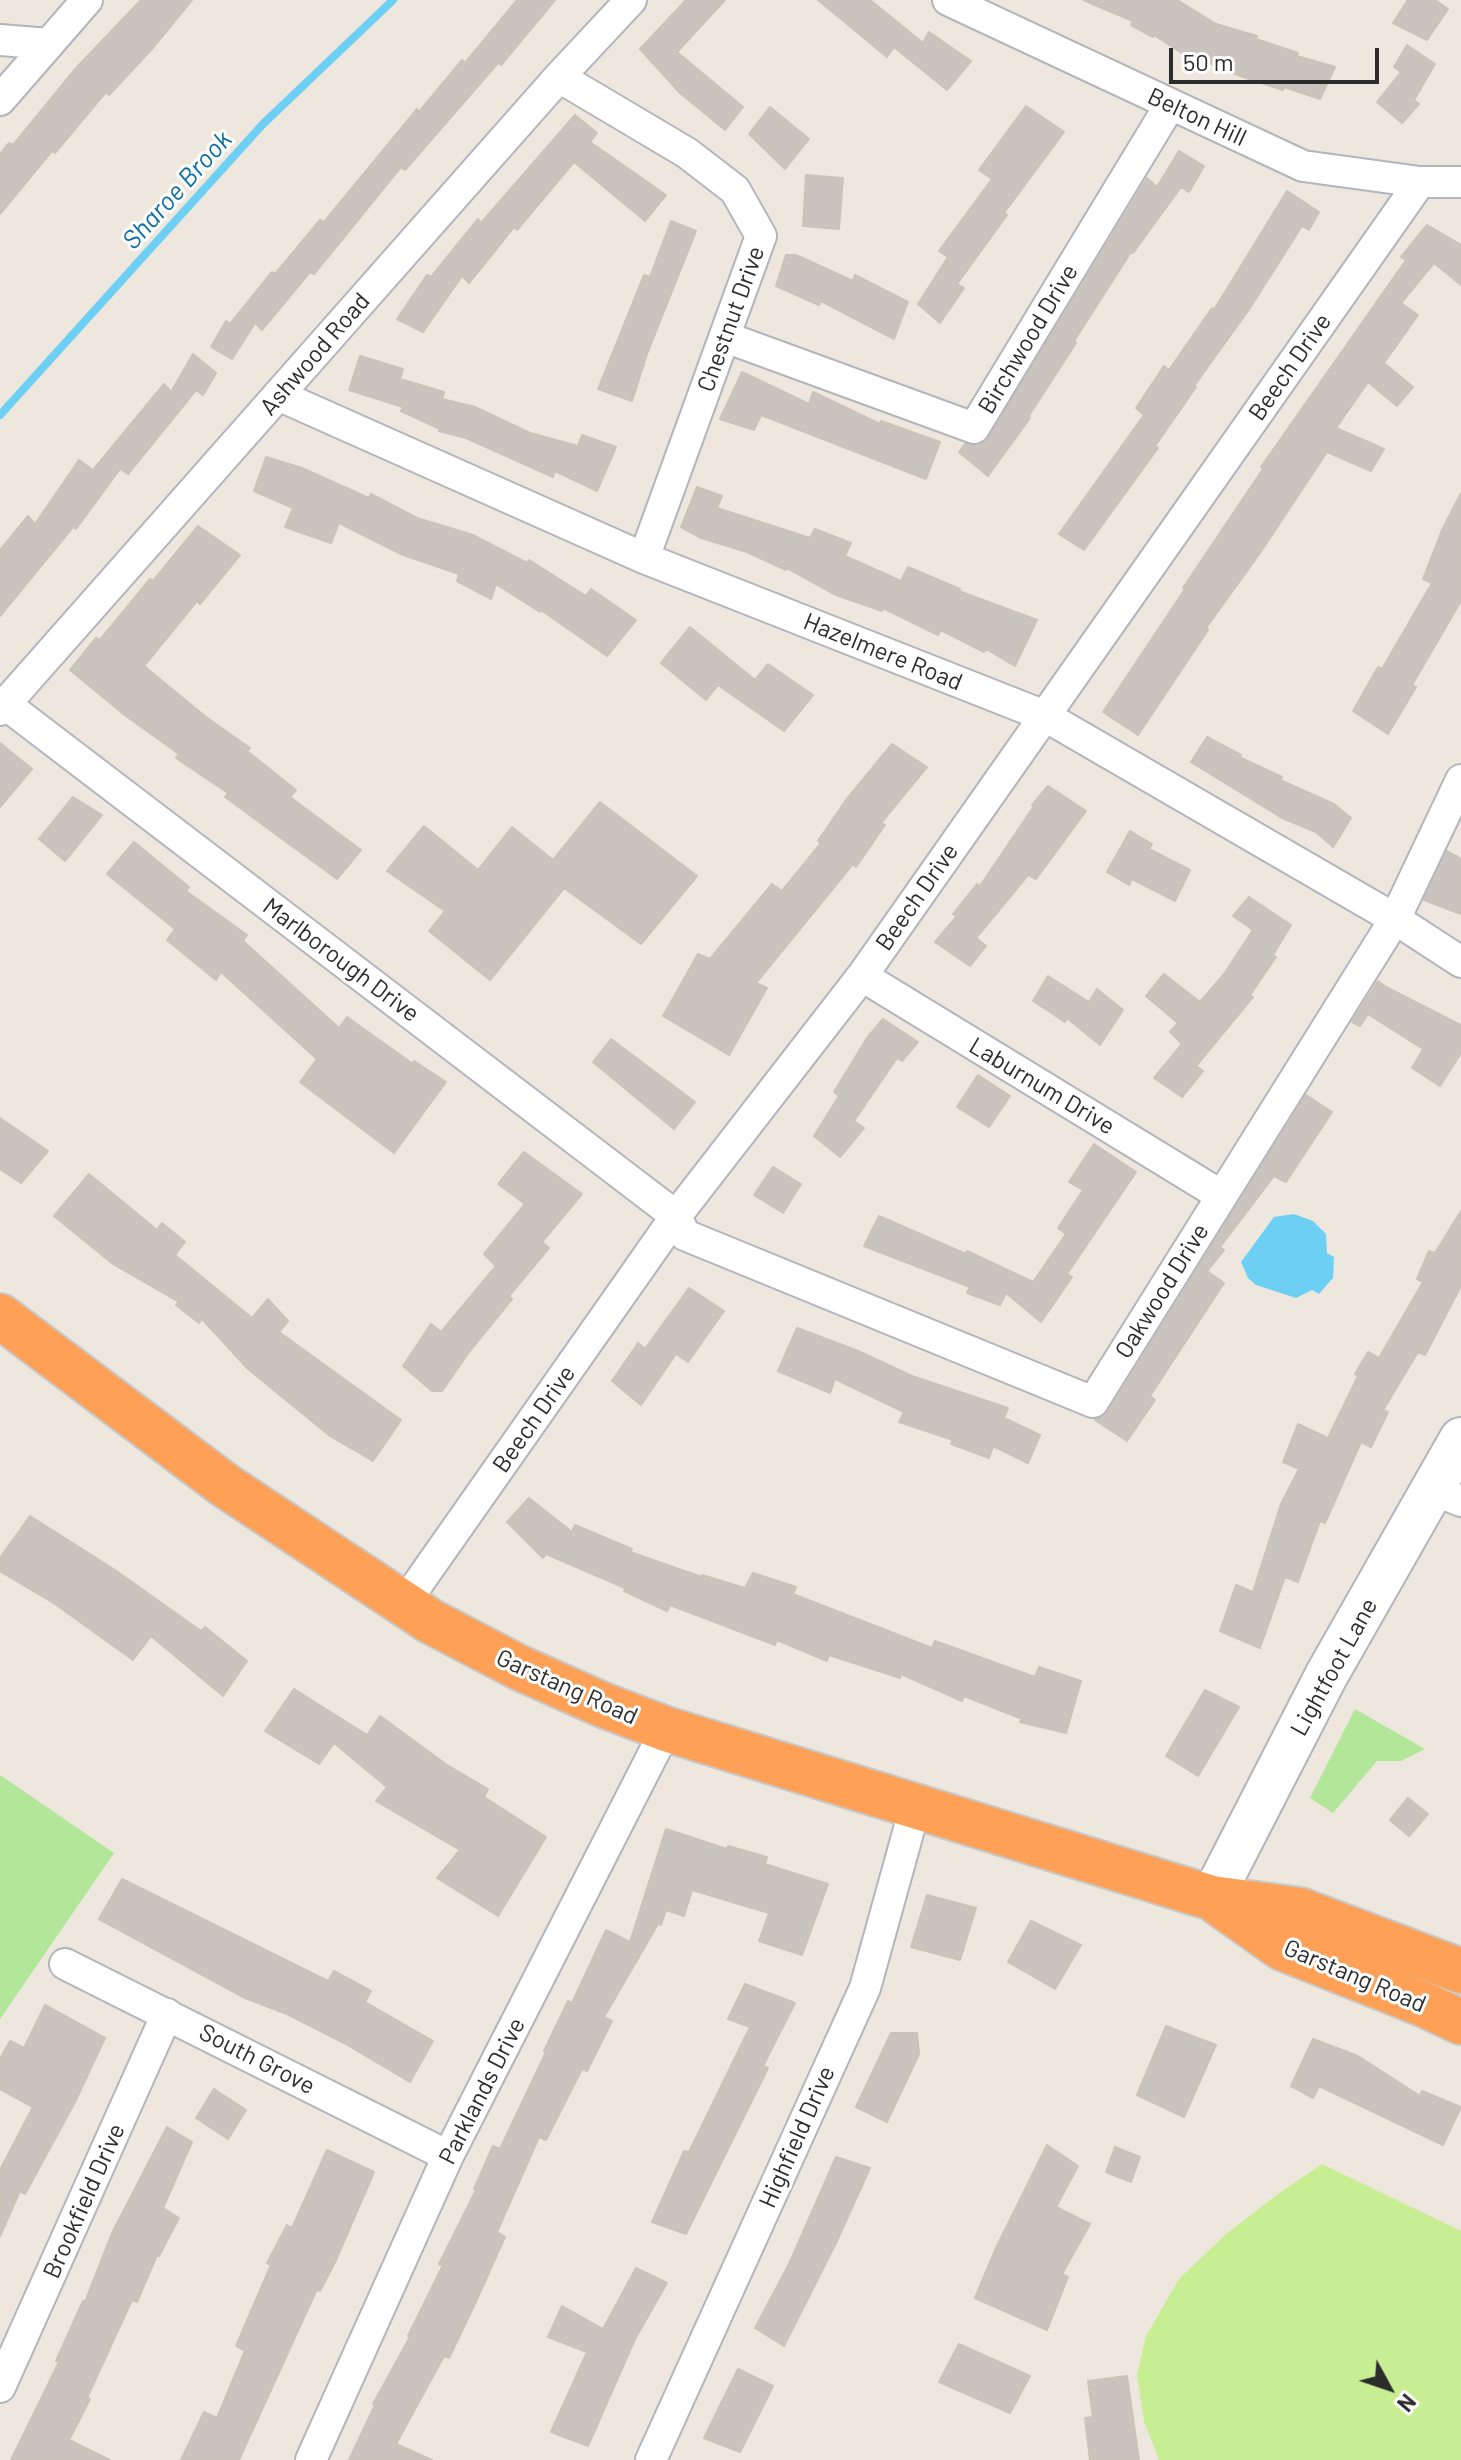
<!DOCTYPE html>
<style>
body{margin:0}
#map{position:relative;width:1461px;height:2460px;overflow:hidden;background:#eee7dd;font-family:Barlow,sans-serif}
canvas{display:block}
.north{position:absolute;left:1349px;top:2348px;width:80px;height:80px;-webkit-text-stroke:6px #fff;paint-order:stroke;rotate:130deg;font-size:22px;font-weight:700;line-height:32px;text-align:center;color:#2c2c2c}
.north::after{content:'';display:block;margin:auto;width:28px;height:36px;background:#2c2c2c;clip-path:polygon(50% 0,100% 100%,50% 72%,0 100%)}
.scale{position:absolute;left:1169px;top:48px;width:210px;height:36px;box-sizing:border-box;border:4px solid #2c2c2c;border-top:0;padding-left:10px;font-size:24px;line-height:28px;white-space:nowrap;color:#2c2c2c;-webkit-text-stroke:6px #fff;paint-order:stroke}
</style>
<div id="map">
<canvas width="1461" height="2460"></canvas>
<div class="north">N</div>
<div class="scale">50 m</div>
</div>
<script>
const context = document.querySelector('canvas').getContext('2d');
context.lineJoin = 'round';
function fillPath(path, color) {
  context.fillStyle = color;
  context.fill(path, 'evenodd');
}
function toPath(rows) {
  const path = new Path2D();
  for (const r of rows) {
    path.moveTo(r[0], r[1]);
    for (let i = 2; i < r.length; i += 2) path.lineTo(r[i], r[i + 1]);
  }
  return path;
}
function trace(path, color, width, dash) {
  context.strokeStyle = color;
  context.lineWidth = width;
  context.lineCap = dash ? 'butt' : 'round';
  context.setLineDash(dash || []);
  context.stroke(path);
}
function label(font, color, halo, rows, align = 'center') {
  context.font = font + ' Barlow,sans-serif';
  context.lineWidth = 6;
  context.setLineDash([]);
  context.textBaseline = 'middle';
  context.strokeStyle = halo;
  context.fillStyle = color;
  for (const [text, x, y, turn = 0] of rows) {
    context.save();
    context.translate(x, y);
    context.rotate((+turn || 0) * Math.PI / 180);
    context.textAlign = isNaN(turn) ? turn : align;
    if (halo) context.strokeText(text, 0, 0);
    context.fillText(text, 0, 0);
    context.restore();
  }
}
fillPath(toPath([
 [1355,1709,1425,1749,1401,1761,1377,1761,1333,1813,1310,1798],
 [0,1775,114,1853,0,2019]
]), '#b2e698');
fillPath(toPath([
 [1322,2164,1461,2231,1461,2460,1159,2460,1144,2421,1137,2375,1146,2336,1179,2279,1225,2235,1278,2194]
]), '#c7ee93');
fillPath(toPath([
 [1294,1214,1313,1221,1326,1234,1327,1253,1334,1257,1333,1278,1319,1294,1312,1290,1296,1298,1256,1285,1248,1278,1241,1262,1274,1217]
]), '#6dcff4');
trace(toPath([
 [0,415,263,124,393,0]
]), '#6dcff4', 8);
const building = toPath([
 [141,0,192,0,151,50,109,95,106,92,55,153,52,151,0,214,0,154,9,143,13,145,77,67,141,0],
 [517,0,555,0,501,65,498,63,405,170,401,167,314,274,310,272,262,330,255,323,232,359,211,347,226,321,230,324,272,272,275,274,320,220,324,222,417,109,419,112,462,60,465,63,517,0],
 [686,0,725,0,677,52,743,107,725,130,680,93,640,49,686,0],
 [818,0,870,0,923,43,929,32,971,61,947,90,894,47,887,57,818,0],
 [1083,0,1177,0,1216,24,1257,36,1256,39,1298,53,1297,56,1335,67,1320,99,1284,87,1283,90,1240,76,1200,59,1197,63,1154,35,1153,37,1131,25,1133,21,1083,0],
 [1408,0,1435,0,1448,9,1427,40,1393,23,1408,0],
 [1407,45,1435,64,1414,100,1419,104,1402,123,1377,102,1401,72,1394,67,1407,45],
 [1026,106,1064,132,1004,213,1007,215,957,284,964,288,940,323,918,304,948,257,939,251,992,179,979,170,1026,106],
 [770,107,809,139,785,169,749,134,770,107],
 [575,115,597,133,590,142,666,195,645,221,574,162,517,230,514,227,469,283,462,276,423,332,397,319,427,275,431,277,478,219,481,223,575,115],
 [1179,151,1204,166,1189,192,1181,187,1133,253,1131,252,1074,341,1076,343,1028,417,1030,418,988,476,959,452,965,444,977,446,989,437,1147,178,1157,187,1179,151],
 [806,175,843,178,839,229,803,226,806,175],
 [1287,191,1319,212,1309,230,1302,226,1248,311,1194,386,1196,387,1155,446,1158,448,1084,550,1059,534,1144,415,1136,408,1164,366,1169,370,1212,308,1214,310,1287,191],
 [671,221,696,231,647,354,632,401,598,389,644,275,650,277,671,221],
 [1427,225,1461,245,1461,285,1434,263,1401,303,1418,315,1384,363,1413,387,1397,406,1368,382,1336,428,1384,449,1371,471,1327,452,1260,553,1206,628,1208,630,1138,735,1103,712,1185,589,1183,588,1263,469,1261,467,1406,260,1401,257,1427,225],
 [786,255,796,255,853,281,855,275,908,302,894,339,821,301,819,305,776,286,786,255],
 [193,354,216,373,203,395,196,390,128,474,120,469,76,529,73,527,0,616,0,550,28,516,35,524,79,460,93,470,164,384,171,392,193,354],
 [360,356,403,369,400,379,444,392,442,399,475,407,530,433,578,446,582,435,616,447,597,491,555,471,553,477,466,438,439,431,440,429,401,411,403,407,349,390,360,356],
 [742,372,809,404,813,392,880,424,881,421,940,442,926,479,761,415,754,430,720,419,742,372],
 [266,457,302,468,369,498,371,494,417,518,473,535,527,563,529,560,586,596,591,589,636,620,607,656,541,610,540,612,496,584,491,599,457,581,459,574,403,555,339,523,331,543,285,527,293,508,254,491,266,457],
 [697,487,722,496,717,508,810,538,815,529,851,543,845,556,901,581,908,567,960,589,959,591,1037,620,1015,666,986,649,984,652,941,630,938,635,883,608,882,611,836,595,787,568,786,570,747,552,701,538,681,527,697,487],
 [1461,493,1461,601,1412,685,1416,687,1388,734,1353,711,1378,667,1382,669,1432,583,1423,579,1442,530,1461,493],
 [198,526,240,555,200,604,197,601,144,666,206,717,250,748,247,751,296,790,290,797,361,850,337,879,225,797,228,793,176,758,179,754,126,716,70,670,96,638,100,640,150,579,153,581,198,526],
 [690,627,755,680,768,664,813,695,784,731,718,685,706,700,661,663,690,627],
 [1207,737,1241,755,1239,757,1282,777,1280,780,1334,804,1351,818,1333,847,1316,832,1282,818,1191,762,1207,737],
 [0,743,32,769,0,807,0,743],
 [892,744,927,767,881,823,885,825,856,867,853,864,756,983,767,988,729,1055,663,1016,698,954,710,959,772,884,782,891,821,843,818,841,846,800,892,744],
 [1048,786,1086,811,1036,879,1028,875,976,938,986,946,970,966,935,942,957,916,953,914,977,884,980,886,1034,806,1032,805,1048,786],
 [73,797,102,815,65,861,39,839,73,797],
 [600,802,697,876,641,944,564,888,490,980,429,931,445,911,387,871,424,826,478,870,512,827,553,860,600,802],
 [1130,831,1152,844,1149,849,1190,870,1175,901,1132,879,1129,885,1107,872,1130,831],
 [134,842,189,887,186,891,247,935,243,941,339,1028,347,1017,413,1064,414,1061,446,1082,394,1153,300,1082,317,1059,221,972,216,980,167,940,175,929,107,874,134,842],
 [1447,851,1461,859,1461,914,1424,900,1447,851],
 [1249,897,1291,925,1273,955,1276,957,1250,995,1253,997,1196,1066,1203,1071,1182,1097,1154,1078,1182,1044,1170,1032,1178,1023,1146,996,1164,974,1200,1002,1224,974,1253,930,1233,916,1249,897],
 [1048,976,1089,1002,1097,989,1123,1010,1100,1045,1067,1018,1065,1022,1033,1001,1048,976],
 [1378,981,1386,987,1461,1025,1461,1053,1440,1086,1412,1068,1423,1049,1368,1014,1360,1026,1352,1022,1378,981],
 [883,1019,918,1042,902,1061,897,1058,854,1121,864,1128,840,1157,814,1136,839,1096,834,1092,867,1038,883,1019],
 [611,1039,695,1102,674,1129,593,1062,611,1039],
 [978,1075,1010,1096,989,1127,957,1107,978,1075],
 [1306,1095,1332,1112,1286,1182,1274,1176,1220,1247,1224,1250,1207,1271,1224,1283,1150,1396,1155,1400,1127,1441,1095,1420,1108,1412,1306,1095],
 [0,1118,48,1151,21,1183,0,1169,0,1118],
 [1094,1144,1136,1172,1067,1274,1072,1277,1041,1322,1006,1293,1000,1305,967,1293,970,1287,864,1246,879,1216,966,1254,967,1251,1033,1282,1066,1234,1058,1228,1083,1190,1069,1182,1094,1144],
 [524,1152,582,1194,542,1242,549,1248,509,1296,512,1299,469,1352,442,1391,432,1391,403,1366,431,1324,441,1332,496,1266,484,1254,525,1204,498,1184,524,1152],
 [773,1167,801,1184,783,1213,754,1195,773,1167],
 [89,1174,157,1230,162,1223,185,1242,175,1255,252,1318,268,1299,288,1321,279,1332,401,1420,373,1461,330,1436,248,1369,202,1319,199,1323,176,1305,179,1302,113,1264,54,1216,89,1174],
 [1461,1211,1461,1286,1425,1355,1418,1352,1383,1410,1388,1412,1371,1447,1361,1442,1325,1523,1320,1521,1298,1582,1285,1577,1260,1648,1220,1631,1236,1585,1253,1592,1281,1504,1299,1469,1283,1462,1298,1424,1328,1438,1358,1376,1355,1374,1368,1352,1379,1358,1423,1282,1417,1279,1429,1251,1435,1253,1461,1211],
 [689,1288,724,1311,688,1362,676,1354,641,1405,612,1381,638,1343,645,1349,689,1288],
 [797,1328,856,1350,912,1376,1008,1408,1004,1418,1040,1435,1028,1463,993,1446,989,1458,951,1444,953,1440,899,1422,904,1412,835,1379,830,1393,778,1371,797,1328],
 [529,1498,572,1532,575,1525,632,1549,630,1552,702,1577,702,1575,745,1588,753,1573,796,1587,793,1594,932,1648,935,1641,1035,1677,1039,1667,1081,1681,1066,1733,1020,1722,1022,1719,964,1696,962,1701,901,1674,900,1678,829,1655,827,1661,777,1640,775,1645,670,1605,667,1611,624,1591,625,1588,546,1554,543,1558,507,1522,529,1498],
 [30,1516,115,1570,201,1631,205,1627,247,1661,223,1696,151,1636,133,1660,55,1604,0,1571,0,1558,30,1516],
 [294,1689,367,1735,380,1716,447,1765,488,1789,484,1797,546,1837,498,1916,437,1878,460,1850,376,1801,387,1787,334,1743,319,1764,265,1731,294,1689],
 [1205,1690,1239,1707,1198,1776,1166,1756,1205,1690],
 [1408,1798,1428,1814,1409,1836,1390,1820,1408,1798],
 [666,1829,727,1849,728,1846,767,1857,765,1864,828,1884,802,1955,759,1941,769,1913,692,1890,684,1916,666,1910,661,1925,658,1924,604,2017,612,2021,587,2071,582,2069,546,2140,539,2137,497,2232,505,2237,473,2308,449,2358,444,2356,396,2444,432,2460,349,2460,375,2405,373,2404,410,2337,408,2336,443,2265,439,2264,476,2190,474,2189,493,2146,500,2149,546,2052,544,2051,568,2001,572,2003,606,1930,630,1942,666,1829],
 [122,1879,328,1981,334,1971,371,1991,365,2002,433,2041,410,2082,344,2043,287,2014,245,1998,99,1919,122,1879],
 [927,1895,976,1908,960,1960,911,1947,927,1895],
 [1031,1921,1081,1945,1055,1989,1008,1962,1031,1921],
 [745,1984,795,2003,763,2066,768,2068,686,2234,652,2222,684,2151,689,2152,750,2027,728,2019,745,1984],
 [45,2005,105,2038,75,2102,25,2194,20,2191,0,2236,0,2170,33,2107,0,2089,0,2059,10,2041,24,2048,45,2005],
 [1166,2026,1216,2045,1184,2117,1137,2095,1166,2026],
 [891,2033,917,2033,919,2054,887,2122,856,2107,891,2033],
 [1313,2039,1358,2056,1420,2096,1422,2091,1461,2107,1443,2145,1319,2086,1313,2098,1291,2086,1313,2039],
 [214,2089,246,2110,228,2139,196,2118,214,2089],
 [167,2127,192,2142,163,2208,179,2218,159,2256,157,2255,137,2302,132,2300,87,2398,90,2399,69,2440,110,2460,11,2460,59,2362,56,2361,83,2301,85,2302,112,2233,167,2127],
 [1047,2145,1078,2166,1056,2207,1090,2224,1062,2274,1068,2277,1047,2330,975,2298,996,2248,1047,2145],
 [1115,2147,1140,2157,1131,2182,1106,2172,1115,2147],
 [327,2150,374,2172,336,2260,320,2291,317,2289,239,2460,181,2460,204,2412,217,2418,245,2351,236,2346,271,2265,267,2263,287,2225,292,2228,327,2150],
 [836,2157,870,2168,836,2243,784,2346,755,2328,789,2264,836,2157],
 [636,2268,667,2283,635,2339,588,2446,551,2432,587,2352,548,2337,562,2306,603,2329,636,2268],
 [959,2344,1030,2376,1010,2413,939,2382,959,2344],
 [738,2369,773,2386,740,2452,704,2438,738,2369],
 [1127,2376,1139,2460,1090,2460,1085,2418,1093,2417,1088,2381,1127,2376]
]);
fillPath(building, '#c9c4bd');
trace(building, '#cac3b7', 2);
const street = toPath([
 [948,0,1303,166,1420,182,1461,182],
 [0,40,49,44],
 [559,77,687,153,735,190,761,236,644,558],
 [0,100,87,0],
 [725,337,974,428,1170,105],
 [278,395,644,558,1045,716,1395,919,1461,962],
 [5,704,676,1216,685,1235,1093,1402,1395,919,1461,780],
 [0,710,559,77,631,0],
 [862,976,1222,1196],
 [1434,1490,1461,1501],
 [403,1605,676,1216,862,976,1420,182],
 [65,1964,448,2156],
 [0,2387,167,2014],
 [311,2460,448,2156,666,1729],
 [651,2460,865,1988,916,1804]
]);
const secondary = toPath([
 [1212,1898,1326,1676,1461,1439]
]);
const highway = toPath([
 [0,1316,226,1486,430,1621,520,1668,603,1705,666,1729,1212,1898,1300,1910,1461,1971],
 [1217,1902,1282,1948,1425,2005,1461,2022]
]);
trace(street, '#b2b4c0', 34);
trace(secondary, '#b2b4c0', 46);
trace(highway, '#c8c8c8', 48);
trace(street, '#fff', 30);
trace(secondary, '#fff', 42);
trace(highway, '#ffa057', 44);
label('24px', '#2c2c2c', '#fff', [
 ["Belton Hill",1197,117,25],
 ["Chestnut Drive",731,319,-70],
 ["Birchwood Drive",1028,339,-59],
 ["Ashwood Road",315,354,-49],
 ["Beech Drive",1290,367,-55],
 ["Hazelmere Road",883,652,22],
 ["Beech Drive",917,897,-55],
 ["Marlborough Drive",341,960,37],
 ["Laburnum Drive",1042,1086,31],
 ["Oakwood Drive",1162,1291,-58],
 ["Beech Drive",534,1419,-55],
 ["Lightfoot Lane",1334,1667,-61],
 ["Garstang Road",567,1687,24],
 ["Garstang Road",1355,1976,23],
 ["South Grove",257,2059,27],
 ["Parklands Drive",482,2091,-63],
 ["Highfield Drive",797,2137,-66],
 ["Brookfield Drive",84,2201,-66]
]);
label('italic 26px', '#086ea3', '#fff', [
 ["Sharoe Brook",177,190,-48]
]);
</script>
